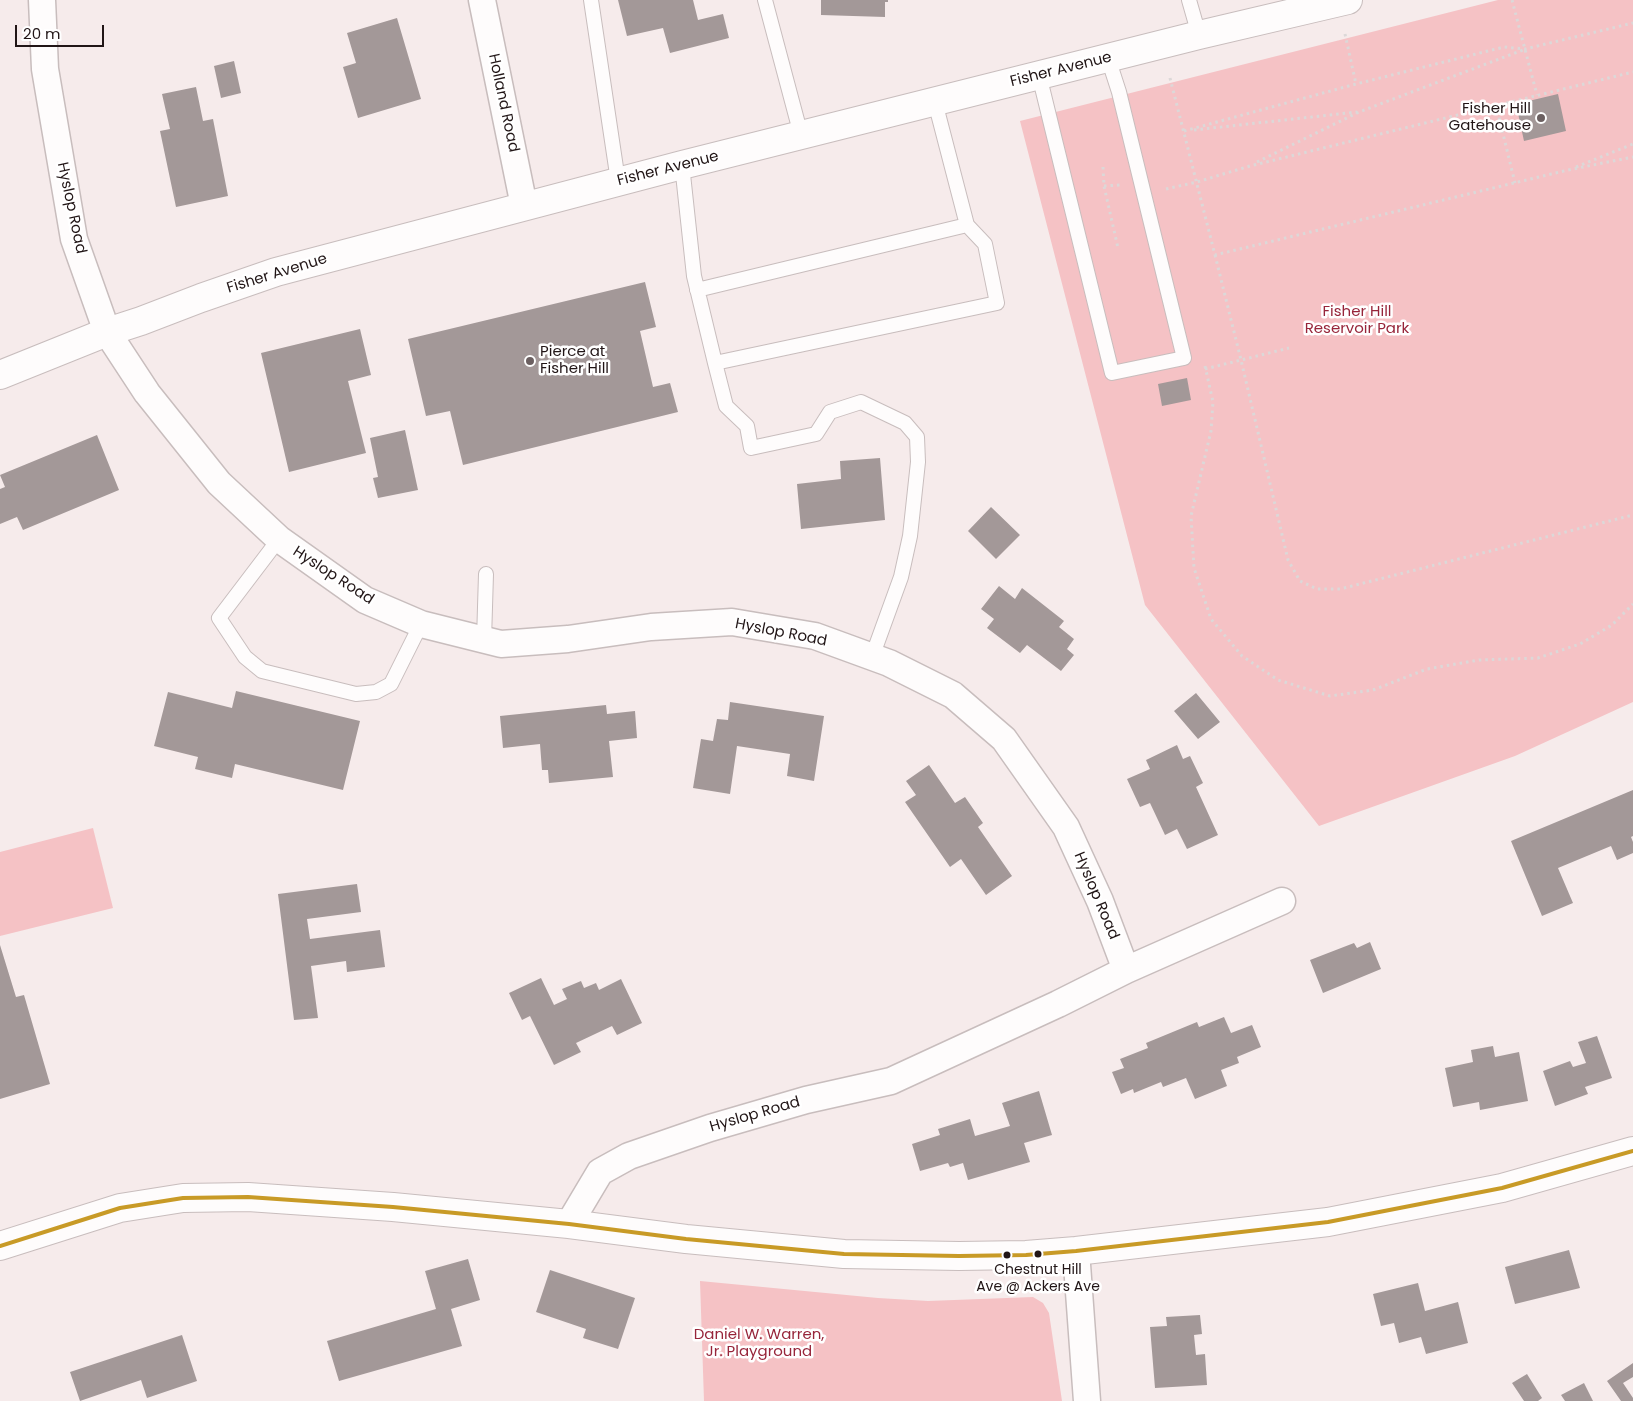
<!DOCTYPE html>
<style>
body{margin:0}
#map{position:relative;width:1633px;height:1401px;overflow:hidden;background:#f6ebeb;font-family:Poppins,sans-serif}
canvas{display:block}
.scale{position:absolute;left:15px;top:25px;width:89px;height:22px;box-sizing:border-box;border:2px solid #211516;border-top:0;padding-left:6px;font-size:15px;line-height:18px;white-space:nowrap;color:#211516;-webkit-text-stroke:4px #fff;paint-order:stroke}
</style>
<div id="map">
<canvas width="1633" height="1401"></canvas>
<div class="scale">20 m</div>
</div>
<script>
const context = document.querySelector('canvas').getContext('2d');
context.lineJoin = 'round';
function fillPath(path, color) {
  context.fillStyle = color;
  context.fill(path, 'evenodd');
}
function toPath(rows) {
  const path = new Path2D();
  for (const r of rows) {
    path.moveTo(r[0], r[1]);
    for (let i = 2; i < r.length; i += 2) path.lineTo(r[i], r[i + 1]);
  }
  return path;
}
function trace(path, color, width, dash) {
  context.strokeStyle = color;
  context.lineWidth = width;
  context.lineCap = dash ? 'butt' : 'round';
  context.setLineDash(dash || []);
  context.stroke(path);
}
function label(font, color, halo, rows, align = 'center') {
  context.font = font + ' Poppins,sans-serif';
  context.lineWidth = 5;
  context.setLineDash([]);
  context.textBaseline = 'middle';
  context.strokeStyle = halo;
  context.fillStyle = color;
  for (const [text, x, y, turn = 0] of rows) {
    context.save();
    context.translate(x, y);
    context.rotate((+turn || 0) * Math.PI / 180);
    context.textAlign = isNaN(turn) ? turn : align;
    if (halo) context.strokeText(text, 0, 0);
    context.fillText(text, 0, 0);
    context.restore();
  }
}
fillPath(toPath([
 [1498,0,1633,0,1633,702,1515,756,1319,826,1145,605,1020,121],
 [93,828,113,908,0,936,0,852],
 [700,1281,878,1298,928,1301,1033,1297,1043,1303,1049,1313,1062,1401,704,1401]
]), '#f5c2c5');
fillPath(toPath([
 [618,0,693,0,698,20,723,14,729,38,670,53,663,28,627,36],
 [821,0,888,0,888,2,885,2,885,17,821,15],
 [397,18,421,99,358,118,343,67,356,63,347,33],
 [234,61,241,93,221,98,214,66],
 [196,87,203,121,213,119,228,196,176,207,160,131,170,129,162,94],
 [1558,94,1566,131,1524,141,1516,104],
 [645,282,656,327,640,331,653,387,670,383,678,412,463,465,450,411,426,416,408,339],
 [360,329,371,375,348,381,366,453,289,472,261,353],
 [1187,378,1191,400,1162,406,1158,384],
 [405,430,418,490,378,498,373,478,378,477,370,438],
 [97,435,119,490,23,530,17,517,0,524,0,489,5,487,0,475],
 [880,458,885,520,801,529,797,484,841,479,840,461],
 [991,507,1020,535,996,559,968,531],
 [999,586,1015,599,1022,588,1064,621,1059,627,1074,639,1067,649,1074,655,1061,671,1027,645,1020,653,987,628,994,619,981,609],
 [236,691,360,721,343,790,235,764,232,778,195,769,198,757,154,746,168,692,232,708],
 [1196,693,1220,722,1198,739,1174,711],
 [730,702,824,716,814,781,787,776,790,754,737,746,730,794,693,788,701,739,713,741,717,719,728,720],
 [606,705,607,714,635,711,637,738,609,741,613,777,549,783,548,770,542,770,540,744,503,748,500,716],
 [1177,745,1183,759,1190,756,1203,783,1196,787,1218,835,1187,849,1177,829,1165,835,1150,803,1140,807,1127,779,1150,769,1146,760],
 [929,765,955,803,965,797,983,823,978,827,1012,876,986,895,961,859,950,867,905,802,916,795,906,781],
 [1633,790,1633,836,1631,837,1633,842,1633,853,1617,860,1611,846,1558,868,1573,903,1542,916,1511,841],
 [357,884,361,912,307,919,310,939,380,930,385,967,347,972,346,961,311,966,318,1018,294,1020,278,894],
 [1370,942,1381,969,1323,993,1310,960,1354,943,1357,948],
 [0,945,16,997,24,995,50,1084,0,1099],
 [541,978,554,1005,567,999,562,989,581,981,584,988,596,983,599,990,621,979,642,1023,617,1035,612,1026,576,1043,581,1052,554,1065,530,1016,522,1020,509,993],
 [1224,1017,1231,1033,1252,1025,1261,1047,1237,1057,1239,1063,1221,1070,1227,1086,1195,1099,1186,1078,1163,1087,1161,1082,1134,1093,1133,1089,1121,1094,1112,1072,1124,1068,1120,1059,1148,1048,1146,1043,1197,1022,1199,1027],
 [1597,1036,1612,1078,1585,1087,1588,1094,1555,1106,1543,1071,1570,1061,1573,1067,1586,1063,1578,1042],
 [1493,1046,1495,1057,1519,1052,1528,1101,1480,1110,1479,1102,1453,1107,1445,1068,1473,1062,1471,1050],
 [1039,1091,1052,1135,1024,1143,1030,1162,968,1180,963,1163,950,1167,948,1163,920,1171,912,1144,940,1135,938,1129,970,1119,975,1136,1010,1126,1002,1103],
 [1569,1250,1580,1288,1515,1304,1505,1267],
 [468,1259,480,1300,451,1309,462,1346,339,1381,327,1341,436,1309,425,1271],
 [550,1270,635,1298,618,1349,583,1338,586,1329,536,1312],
 [1418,1283,1425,1311,1458,1302,1468,1343,1426,1354,1421,1337,1399,1343,1394,1323,1381,1326,1373,1294],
 [1200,1315,1202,1334,1194,1335,1196,1355,1205,1354,1207,1385,1155,1388,1150,1327,1167,1326,1166,1317],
 [182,1335,197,1381,147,1398,141,1380,80,1401,70,1372],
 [1633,1363,1633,1377,1623,1383,1633,1398,1633,1401,1621,1401,1607,1381],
 [1527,1374,1542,1398,1538,1401,1524,1401,1512,1383],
 [1584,1383,1593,1401,1565,1401,1561,1395]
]), '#a39898');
const lane = toPath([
 [591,0,618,181],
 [765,0,801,135],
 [1189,0,1199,35],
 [1039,75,1112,373,1184,358,1119,92,1108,58],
 [682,165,694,276,715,363,726,406,747,426,751,448,816,434,830,412,861,402,905,423,917,437,918,462,910,536,901,577,872,657],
 [697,290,967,225,935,102],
 [715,363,997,303,985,244,967,225],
 [279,539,219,618,245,657,262,671,356,694,376,692,391,684,421,624],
 [484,640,486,574]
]);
const street = toPath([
 [42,0,45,69,74,239,107,332,147,393,219,483,279,539,365,600,421,624,501,644,568,639,651,627,732,622,815,636,889,663,953,695,1004,739,1066,827,1100,901,1126,970,1058,1004,891,1081,806,1100,710,1128,629,1156,600,1172,569,1224],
 [482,0,524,206],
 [1126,970,1282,901],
 [1076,1251,1087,1401]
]);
const secondary = toPath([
 [0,375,107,332,141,321,201,298,276,272,682,165,1199,35,1348,0],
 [0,1246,120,1208,183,1198,248,1197,393,1207,569,1224,686,1239,844,1254,959,1256,1026,1255,1076,1251,1328,1222,1502,1188,1633,1151]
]);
trace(lane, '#c8bdbd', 16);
trace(street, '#c8bdbd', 29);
trace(secondary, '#c8bdbd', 30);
trace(toPath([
 [1512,0,1537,95],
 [1345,34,1356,84],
 [1170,78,1215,255,1568,170,1633,157],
 [1496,105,1515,183],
 [1194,130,1357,112],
 [1184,131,1356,84,1504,47,1525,49,1633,23],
 [1257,162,1359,112,1523,50],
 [1103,167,1104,186,1118,248],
 [1576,167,1633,144],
 [1104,186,1120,185],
 [1166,189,1197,182,1250,166,1633,72],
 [1215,255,1241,360,1288,560,1300,581,1317,589,1340,589,1633,515],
 [1205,366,1213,402,1211,431,1191,516,1194,568,1211,619,1242,656,1278,680,1330,696,1373,690,1427,669,1479,660,1538,658,1580,644,1612,625,1633,604],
 [1205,369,1289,348]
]), '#dcd8d8', 3, [2.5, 4]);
trace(lane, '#fefcfc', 14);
trace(street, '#fefcfc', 26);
trace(secondary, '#fefcfc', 28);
trace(toPath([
 [0,1246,120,1208,183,1198,248,1197,393,1207,569,1224,686,1239,844,1254,959,1256,1026,1255,1076,1251,1328,1222,1502,1188,1633,1151]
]), '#c89a26', 4);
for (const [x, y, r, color] of [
 [1541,118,5,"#6c6061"],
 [530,361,5,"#6c6061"],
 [1038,1254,4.5,"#211516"],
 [1007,1255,4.5,"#211516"]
]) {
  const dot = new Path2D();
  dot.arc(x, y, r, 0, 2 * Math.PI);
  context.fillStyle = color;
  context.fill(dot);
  trace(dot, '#fff', 2);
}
label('14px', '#211516', '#fff', [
 ["Chestnut Hill",1038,1270],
 ["Ave @ Ackers Ave",1038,1287]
]);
label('15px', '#211516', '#fff', [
 ["Fisher Avenue",1061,70,-14],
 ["Holland Road",503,103,78],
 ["Fisher Avenue",668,169,-14],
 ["Hyslop Road",71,208,78],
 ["Fisher Avenue",277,274,-17],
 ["Hyslop Road",333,576,33],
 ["Hyslop Road",781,633,11],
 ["Hyslop Road",1096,896,67],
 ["Hyslop Road",755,1115,-16]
]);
label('15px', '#211516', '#fff', [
 ["Fisher Hill",1531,109],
 ["Gatehouse",1531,126],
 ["Pierce at",540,352,"left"],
 ["Fisher Hill",540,369,"left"]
], 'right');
label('15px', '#97253a', '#fff', [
 ["Fisher Hill",1357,312],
 ["Reservoir Park",1357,329],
 ["Daniel W. Warren,",759,1335],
 ["Jr. Playground",759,1352]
]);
</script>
